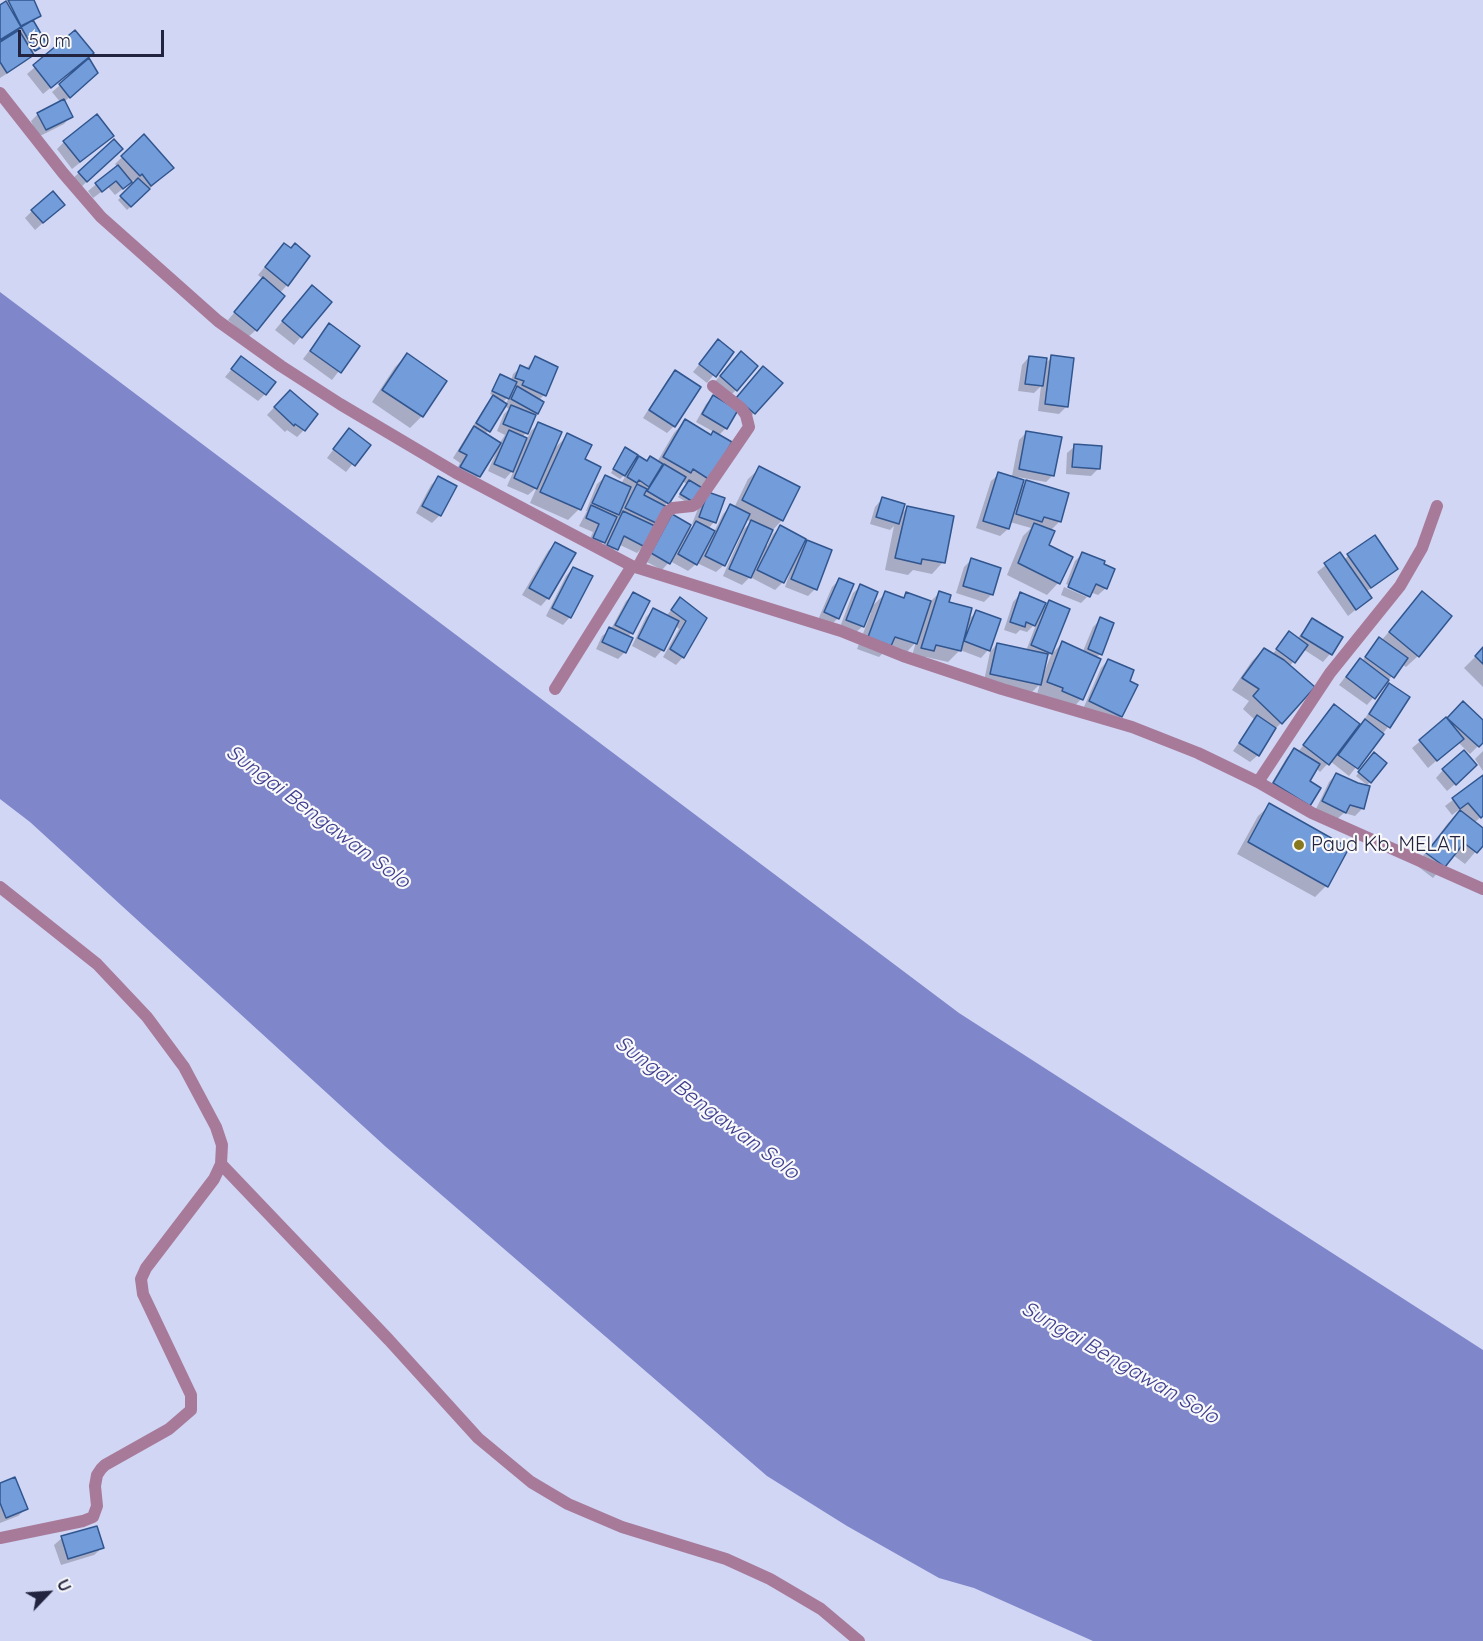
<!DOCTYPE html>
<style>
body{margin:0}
#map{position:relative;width:1483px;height:1641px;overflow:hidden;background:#d1d6f4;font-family:Quicksand,sans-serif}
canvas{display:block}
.north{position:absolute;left:18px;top:1563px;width:60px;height:60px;-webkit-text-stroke:4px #f9f9f9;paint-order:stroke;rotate:65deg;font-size:16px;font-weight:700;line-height:24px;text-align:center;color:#21233f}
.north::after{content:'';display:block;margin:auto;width:21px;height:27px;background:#21233f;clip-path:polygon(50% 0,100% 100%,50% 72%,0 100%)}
.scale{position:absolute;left:18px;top:30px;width:146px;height:27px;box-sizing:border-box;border:3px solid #21233f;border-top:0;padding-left:8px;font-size:18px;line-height:21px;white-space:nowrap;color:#21233f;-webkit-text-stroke:4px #f9f9f9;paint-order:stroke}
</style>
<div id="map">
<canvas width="1483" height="1641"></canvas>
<div class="north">U</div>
<div class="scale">50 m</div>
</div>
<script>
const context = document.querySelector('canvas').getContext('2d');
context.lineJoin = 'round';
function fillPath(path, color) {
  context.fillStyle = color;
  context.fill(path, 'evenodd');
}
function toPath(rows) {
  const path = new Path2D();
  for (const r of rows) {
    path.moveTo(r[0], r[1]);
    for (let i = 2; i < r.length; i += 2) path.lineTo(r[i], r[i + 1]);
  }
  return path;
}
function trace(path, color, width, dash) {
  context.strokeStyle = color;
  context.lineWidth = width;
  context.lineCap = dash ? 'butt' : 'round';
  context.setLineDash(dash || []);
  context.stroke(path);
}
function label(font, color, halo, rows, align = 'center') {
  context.font = font + ' Quicksand,sans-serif';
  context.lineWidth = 4.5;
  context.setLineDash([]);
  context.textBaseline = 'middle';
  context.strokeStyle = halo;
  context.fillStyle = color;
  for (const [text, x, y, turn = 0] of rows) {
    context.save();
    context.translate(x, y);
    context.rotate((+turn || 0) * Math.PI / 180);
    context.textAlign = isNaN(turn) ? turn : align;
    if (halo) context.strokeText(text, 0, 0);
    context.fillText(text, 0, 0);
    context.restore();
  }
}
fillPath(toPath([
 [0,292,959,1013,1483,1350,1483,1641,1093,1641,974,1588,939,1578,847,1526,767,1476,386,1147,30,822,0,799]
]), '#7f86ca');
fillPath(toPath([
 [7,0,32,0,40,15,33,22,45,44,31,53,32,55,25,62,0,78,0,6],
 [75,33,84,60,43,94,27,74],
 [89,61,89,80,64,102,71,116,64,124,38,137,31,121,38,114,61,103,52,92],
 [144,136,172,168,127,210,118,200,135,182,134,180,115,195,108,187,93,198,88,191,117,167,115,164],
 [114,141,114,156,79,189,71,180],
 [64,142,105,143,72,169,57,149],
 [32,211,55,212,35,230,25,218],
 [277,252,287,285,280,293,256,330,248,337,228,320,263,279,258,275],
 [305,294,330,302,294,345,275,330],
 [329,325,358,346,332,380,303,359],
 [718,341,732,352,707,383,693,372],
 [407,355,445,381,422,416,410,428,372,402,395,367],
 [1029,357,1045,364,1052,357,1067,406,1059,414,1038,411,1041,386,1034,393,1018,391,1022,365],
 [241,358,265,394,258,401,225,377],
 [535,358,544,395,539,400,536,413,523,437,527,439,531,431,539,423,553,450,568,435,583,460,579,509,568,520,530,503,537,487,528,495,507,486,515,468,505,479,488,471,497,450,495,449,479,476,471,483,454,475,460,463,453,458,486,405,495,396,490,394,497,379,500,376,511,381,513,374,521,367,526,369],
 [513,386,518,388,510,396,505,405,502,403,507,398],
 [504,406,509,409,504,414,497,431,505,435,499,444,485,435],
 [733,360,736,390,729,397,713,384],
 [675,372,674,426,667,433,643,418,668,379],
 [756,375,754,413,747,421,736,411,726,428,718,436,709,479,699,488,691,505,678,497,687,484,682,481,665,506,644,546,637,553,618,544,609,556,600,553,606,539,596,550,587,545,593,532,579,526,587,511,586,511,597,484,605,477,621,484,627,473,620,479,611,473,622,452,630,468,639,458,646,462,657,462,674,433,685,421,710,436,714,432,696,422,706,404,713,397,729,407],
 [282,399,304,430,297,437,287,430,285,432,267,415],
 [1027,432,1053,475,1046,482,1012,476,1019,440],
 [342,438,368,445,346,472,327,458],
 [1075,446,1099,468,1091,476,1066,474,1067,453],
 [760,468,782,520,771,532,765,545,767,546,773,534,780,527,801,548,807,542,815,589,808,596,785,587,791,570,789,569,782,583,775,590,750,577,742,585,723,576,744,529,751,522,746,519,724,565,716,572,697,563,688,571,670,561,662,570,645,561,665,523,685,533,694,525,692,524,701,501,708,494,714,522,708,529,714,532,723,514,731,506,734,508,748,479],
 [999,474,1021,488,1026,482,1067,494,1059,522,1050,531,1047,545,1071,558,1058,583,1047,595,1007,575,1023,536,1031,528,1010,522,1008,529,1000,536,976,528,991,481],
 [438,478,440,515,432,523,416,513,431,485],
 [882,499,900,515,908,507,943,562,932,574,913,570,908,575,885,570,894,526,890,530,870,524,875,507],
 [556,543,548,598,541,606,522,595,548,551],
 [1083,553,1106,588,1098,595,1090,592,1087,597,1087,594,1066,584,1075,561],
 [1340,554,1344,560,1348,556,1396,569,1366,592,1370,598,1348,616,1317,572],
 [971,560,992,594,984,602,956,593,964,567],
 [573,568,570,617,563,625,546,616,566,576],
 [839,580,838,618,831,625,818,620,832,587],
 [861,586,869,609,886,593,902,599,906,594,930,602,939,593,947,603,967,621,976,612,988,650,981,658,960,650,948,662,926,657,921,662,911,659,916,642,904,655,887,649,879,657,857,649,871,613,868,612,863,626,855,633,840,627,853,593],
 [1064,587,1087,597,1081,603,1061,595],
 [1422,593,1418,656,1406,667,1402,664,1367,705,1339,685,1353,667,1360,660,1362,661,1380,639,1381,641],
 [633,594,631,633,628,637,625,652,618,659,596,649,602,636,611,629,626,601],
 [1020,594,1041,610,1050,602,1051,653,1045,658,1042,672,1044,673,1051,655,1062,643,1083,651,1093,627,1101,619,1100,654,1096,658,1081,699,1070,711,1037,694,1040,684,1032,692,984,681,990,652,997,644,1026,651,1037,622,1027,632,1020,630,1016,634,1004,630,1013,602],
 [681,599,705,619,683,657,676,665,663,657,679,629,675,625,662,650,655,658,632,646,646,617,654,609,666,616],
 [1312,620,1341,637,1330,654,1323,662,1303,649,1289,667,1281,723,1272,732,1258,755,1250,762,1233,751,1255,720,1243,709,1249,701,1232,690,1252,661,1264,649,1272,655,1289,633,1297,639],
 [1483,649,1483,687,1464,668],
 [1108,660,1121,716,1114,723,1083,709,1101,668],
 [1389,685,1408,697,1388,727,1349,776,1330,761,1320,772,1316,768,1308,782,1309,805,1267,791,1287,757,1294,750,1298,752,1335,706,1360,726,1382,692],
 [1463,703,1483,722,1483,741,1470,754,1458,742,1428,768,1412,748,1446,720],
 [1483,751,1483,771,1475,759],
 [1371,758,1370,782,1367,785,1356,776],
 [1443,770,1468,773,1447,791,1436,778],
 [1336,774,1363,808,1355,816,1344,813,1337,819,1316,809,1329,782],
 [1483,777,1483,815,1474,823,1483,830,1483,843,1465,864,1453,855,1433,878,1416,865,1448,823,1461,810,1460,809,1452,815,1445,806],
 [1270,805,1326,886,1315,897,1237,854,1258,816],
 [0,1485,26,1509,18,1516,0,1523],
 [62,1538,102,1548,94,1555,61,1565,54,1545]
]), '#0003');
const building = toPath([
 [8,0,34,0,41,16,21,26,8,0],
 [6,1,21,27,0,40,0,5,6,1],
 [33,20,47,44,35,51,21,27,33,20],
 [19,30,34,55,7,73,0,62,0,42,19,30],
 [75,30,94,53,51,88,33,65,75,30],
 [89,58,98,73,70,98,59,84,89,58],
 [64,99,73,117,46,130,37,113,64,99],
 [97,114,114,136,80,162,63,141,97,114],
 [144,134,174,168,151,186,142,174,140,176,121,156,144,134],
 [114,139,123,149,87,182,78,172,114,139],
 [118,165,132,182,123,189,116,181,102,192,95,183,118,165],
 [138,178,150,189,131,207,120,196,138,178],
 [53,191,65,205,43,223,31,210,53,191],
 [284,243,291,248,295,243,310,256,288,286,265,267,284,243],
 [263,277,285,296,257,331,234,312,263,277],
 [312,285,332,302,302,338,282,321,312,285],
 [329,323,360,346,341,373,310,351,329,323],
 [718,339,734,352,716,377,699,364,718,339],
 [741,351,758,366,737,391,720,376,741,351],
 [407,353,447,381,423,417,382,390,407,353],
 [1051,355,1074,358,1068,407,1045,404,1051,355],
 [241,356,276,382,266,395,231,369,241,356],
 [535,356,558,367,546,396,522,385,524,381,515,378,520,365,529,369,535,356],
 [1029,356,1047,358,1043,386,1025,384,1029,356],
 [763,366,783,383,755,414,736,398,763,366],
 [675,370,701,387,675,427,649,410,675,370],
 [500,374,517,382,509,399,492,391,500,374],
 [517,386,544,402,538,414,511,399,517,386],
 [290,390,318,414,305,431,295,424,294,426,274,407,290,390],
 [493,395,507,404,490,432,476,423,493,395],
 [713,395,738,410,727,429,702,414,713,395],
 [511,405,536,415,528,434,503,424,511,405],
 [685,419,711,435,713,431,732,442,710,480,693,469,691,473,663,457,685,419],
 [538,422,562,432,537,489,514,478,538,422],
 [474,426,501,443,480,477,460,467,467,455,459,451,474,426],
 [349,428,371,445,355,466,333,449,349,428],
 [509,430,527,438,513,472,494,464,509,430],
 [1026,431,1062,437,1054,476,1019,469,1026,431],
 [567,433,592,445,585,459,601,467,581,510,540,492,567,433],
 [1074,444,1102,446,1100,469,1072,467,1074,444],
 [625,447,638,455,625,476,613,469,625,447],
 [639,456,647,461,650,456,663,464,649,487,639,480,637,483,627,477,639,456],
 [664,464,686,477,669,504,647,491,664,464],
 [759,466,800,487,783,521,742,500,759,466],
 [998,472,1024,480,1009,529,983,521,998,472],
 [605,475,631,487,619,515,592,503,605,475],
 [438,476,457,486,441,516,422,506,438,476],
 [689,480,704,489,695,503,680,494,689,480],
 [1026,480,1069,493,1061,522,1044,517,1042,522,1016,514,1026,480],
 [637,484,647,489,644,495,667,507,658,524,625,508,637,484],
 [708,492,725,498,716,523,699,517,708,492],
 [882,497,905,504,899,524,876,517,882,497],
 [730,504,750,514,725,566,705,556,730,504],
 [591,505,617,517,605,543,593,538,599,524,586,518,591,505],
 [907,506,954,516,945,563,922,559,921,564,895,558,907,506],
 [623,511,655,526,645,547,624,536,618,550,607,545,623,511],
 [672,514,691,525,670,564,651,553,672,514],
 [751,520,773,530,751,578,729,569,751,520],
 [696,521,715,531,697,565,678,554,696,521],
 [1034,523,1055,531,1049,545,1073,557,1060,584,1018,563,1034,523],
 [780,525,806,539,784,583,757,570,780,525],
 [1375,535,1398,569,1371,588,1347,554,1375,535],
 [807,540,832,550,817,590,791,579,807,540],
 [555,542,576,553,549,599,529,588,555,542],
 [1082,552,1105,561,1104,564,1115,569,1107,589,1096,584,1090,597,1068,587,1082,552],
 [1340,552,1372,598,1356,610,1324,563,1340,552],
 [971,558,1001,568,993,595,963,586,971,558],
 [573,567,593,576,571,618,552,608,573,567],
 [839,578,854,584,839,619,824,612,839,578],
 [860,584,878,592,864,627,846,620,860,584],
 [885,591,904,598,906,592,931,601,917,644,895,637,891,646,868,637,885,591],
 [939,591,951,595,949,602,972,608,961,651,936,645,934,651,921,648,939,591],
 [1422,591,1452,616,1419,657,1389,632,1422,591],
 [633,592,650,601,633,634,615,625,633,592],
 [1020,592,1046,603,1035,626,1026,622,1025,627,1010,622,1020,592],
 [680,597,707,618,684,658,670,649,686,621,671,610,680,597],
 [1049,600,1070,609,1052,654,1031,645,1049,600],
 [653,608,679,621,664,651,638,638,653,608],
 [976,610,1001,619,990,651,964,641,976,610],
 [1100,617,1114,623,1102,655,1088,649,1100,617],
 [1312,618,1343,637,1332,655,1301,636,1312,618],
 [609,627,633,638,626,653,602,642,609,627],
 [1289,631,1308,645,1295,663,1276,649,1289,631],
 [1379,637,1408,658,1394,678,1365,657,1379,637],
 [1062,641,1101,659,1083,700,1062,691,1063,688,1047,682,1062,641],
 [997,643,1048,654,1041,685,990,674,997,643],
 [1483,647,1483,664,1475,656,1483,647],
 [1264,648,1284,660,1315,687,1282,724,1253,696,1259,689,1242,678,1264,648],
 [1360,658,1389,680,1375,699,1346,677,1360,658],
 [1108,659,1134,670,1130,681,1138,685,1122,717,1089,701,1108,659],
 [1389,683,1410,697,1390,728,1369,714,1389,683],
 [1463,701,1483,720,1483,743,1479,747,1447,718,1463,701],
 [1334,704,1360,724,1329,765,1303,745,1334,704],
 [1257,715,1276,728,1259,756,1239,743,1257,715],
 [1446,717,1464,739,1437,761,1419,740,1446,717],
 [1365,719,1384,734,1358,769,1338,755,1365,719],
 [1294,748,1320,764,1310,781,1321,788,1310,806,1273,783,1294,748],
 [1464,750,1477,765,1456,785,1442,769,1464,750],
 [1374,752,1387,763,1371,783,1358,772,1374,752],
 [1336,773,1358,783,1370,786,1364,809,1350,805,1346,813,1322,801,1336,773],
 [1483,775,1483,816,1481,818,1468,803,1460,809,1452,798,1483,775],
 [1269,803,1349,848,1328,887,1248,842,1269,803],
 [1460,810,1483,828,1483,846,1477,853,1464,843,1445,867,1426,853,1460,810],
 [15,1477,28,1509,6,1518,0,1503,0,1483,15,1477],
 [97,1526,104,1548,68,1559,61,1536,97,1526]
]);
fillPath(building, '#739cda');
trace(building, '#31568f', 1.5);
trace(toPath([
 [0,93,63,173,101,217,218,321,281,366,340,404,458,474,632,566,841,631,903,656,1002,689,1132,727,1198,753,1258,782,1312,813,1483,889],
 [638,567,667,512,673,508,692,506,697,503,749,427,746,415,741,408,713,386],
 [555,689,632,566],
 [1258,782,1330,673,1400,586,1422,548,1437,506],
 [0,887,97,964,147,1017,184,1067,216,1127,222,1145,221,1164,214,1179,146,1268,141,1279,143,1294,191,1395,191,1410,169,1429,105,1465,101,1469,97,1475,95,1486,97,1506,93,1517,83,1521,0,1538],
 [221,1164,389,1340,478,1438,531,1482,568,1504,622,1527,726,1559,770,1579,821,1609,859,1641]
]), '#a87a9a', 12);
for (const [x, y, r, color] of [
 [1299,845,6,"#89791e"]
]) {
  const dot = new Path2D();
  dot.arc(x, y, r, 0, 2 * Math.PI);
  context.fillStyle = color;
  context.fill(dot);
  trace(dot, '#f9f9f9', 2);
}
label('20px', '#21233f', '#f9f9f9', [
 ["Paud Kb. MELATI",1311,845]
], 'left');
label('italic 21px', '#3f3f91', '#f9f9f9', [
 ["Sungai Bengawan Solo",318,817,37],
 ["Sungai Bengawan Solo",707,1108,37],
 ["Sungai Bengawan Solo",1120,1363,30]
]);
</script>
